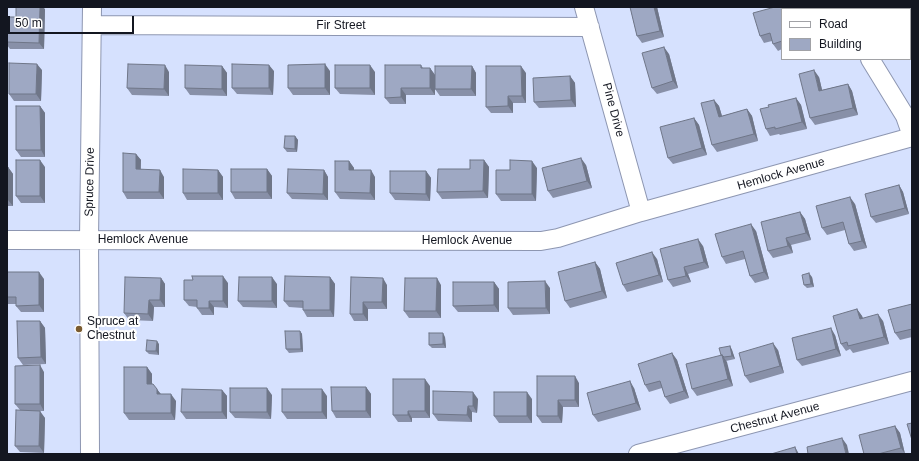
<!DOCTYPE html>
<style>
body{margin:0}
#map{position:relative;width:919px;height:461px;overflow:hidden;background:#d6e1fe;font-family:Helvetica,sans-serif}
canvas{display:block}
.frame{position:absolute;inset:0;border:8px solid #131620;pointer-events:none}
.legend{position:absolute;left:781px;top:8px;width:130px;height:52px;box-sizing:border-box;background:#fff;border:1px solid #a1a2a6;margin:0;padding:5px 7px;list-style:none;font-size:12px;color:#131620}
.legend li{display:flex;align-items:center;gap:8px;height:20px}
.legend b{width:20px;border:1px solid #a1a2a6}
.scale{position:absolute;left:8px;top:16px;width:126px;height:18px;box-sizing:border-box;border:2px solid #131620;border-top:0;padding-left:5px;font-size:12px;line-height:14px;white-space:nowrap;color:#131620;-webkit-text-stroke:3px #fff;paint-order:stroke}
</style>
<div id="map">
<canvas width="919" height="461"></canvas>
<div class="frame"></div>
<ul class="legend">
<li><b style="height:5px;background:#fff"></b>Road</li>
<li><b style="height:11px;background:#9ea8c3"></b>Building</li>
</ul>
<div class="scale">50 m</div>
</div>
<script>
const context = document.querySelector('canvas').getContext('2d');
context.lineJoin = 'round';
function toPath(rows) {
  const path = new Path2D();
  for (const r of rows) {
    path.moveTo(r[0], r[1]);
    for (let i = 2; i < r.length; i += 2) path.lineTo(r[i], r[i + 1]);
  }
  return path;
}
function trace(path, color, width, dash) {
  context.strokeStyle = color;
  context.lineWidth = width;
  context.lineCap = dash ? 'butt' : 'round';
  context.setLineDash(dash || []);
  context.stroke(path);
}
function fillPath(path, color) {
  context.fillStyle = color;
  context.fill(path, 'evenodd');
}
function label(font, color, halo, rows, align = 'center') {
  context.font = font + ' Helvetica,sans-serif';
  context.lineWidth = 4;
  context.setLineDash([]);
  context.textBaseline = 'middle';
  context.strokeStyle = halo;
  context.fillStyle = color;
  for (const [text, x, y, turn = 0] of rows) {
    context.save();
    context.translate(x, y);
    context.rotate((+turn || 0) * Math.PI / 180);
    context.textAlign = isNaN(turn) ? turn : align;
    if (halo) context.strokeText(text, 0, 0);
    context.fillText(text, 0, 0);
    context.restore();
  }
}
const minor = toPath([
 [584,7,641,212],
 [838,7,839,9],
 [92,25,590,27],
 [870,59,905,116,912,136],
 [7,240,541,241,558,238,641,212,912,137],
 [90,454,89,239,92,7],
 [638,454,912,381]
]);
trace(minor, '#8d96b1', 20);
trace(minor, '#fff', 18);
fillPath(toPath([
 [630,7,657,7,664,37,642,43,637,36],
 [912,7,912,22,910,22,910,9],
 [45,9,44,49,10,49,7,45,7,17,16,17],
 [782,9,782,49,778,51,773,44,772,41,764,43,760,36],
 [669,54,678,88,657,94,652,88],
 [421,65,423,68,430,68,435,75,472,66,476,73,476,96,440,96,435,89,435,95,406,95,406,104,390,104,385,98],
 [222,66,227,73,227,96,190,95,185,88],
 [42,70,41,101,14,101,9,94],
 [274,71,273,95,237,94,232,88],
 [330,71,330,95,293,95,288,88],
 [169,72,169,96,132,95,127,88],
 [375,72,375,95,340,94,335,88],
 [526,73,526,103,513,103,513,113,491,113,486,107],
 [570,76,575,83,576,107,539,108,534,102],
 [819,77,822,90,848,84,852,91,858,115,815,125,810,118],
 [796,98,801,105,807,129,780,135,779,134,770,136,766,129,769,107],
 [714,100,719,106,722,116,747,109,752,116,758,141,717,152,712,145],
 [40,106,45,113,45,157,21,157,16,150],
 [694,118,699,125,707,155,673,164,668,158],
 [295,136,298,140,297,152,287,152,284,148],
 [136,154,141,160,141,169,164,177,164,199,127,199,123,192],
 [484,160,489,167,488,198,442,199,437,192],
 [349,161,354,168,354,170,375,177,375,200,340,199,335,192],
 [586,165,592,188,553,198,548,191],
 [7,167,8,167,13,174,13,206,7,206],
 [45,167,45,203,21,203,16,196],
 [537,168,536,201,501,201,496,194,510,170],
 [267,169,272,176,272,199,235,199,231,192],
 [218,170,223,177,223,200,187,200,183,193],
 [324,170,328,177,328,200,292,199,287,193],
 [426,171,431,178,430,201,395,200,390,193],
 [899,185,903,192,909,214,876,223,871,217],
 [855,204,867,248,854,251,849,244,845,230,827,235,822,228],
 [800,212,805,219,811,240,791,245,793,253,773,258,768,251],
 [756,231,769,279,755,283,750,276,745,259,726,264,722,257],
 [703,246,709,268,688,274,691,282,673,287,668,280],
 [657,259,663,282,627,292,623,285],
 [595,262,600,269,607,298,570,308,565,301],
 [7,272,44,279,44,312,21,312,16,306,16,304,7,304],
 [330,277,335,284,334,317,307,317,303,310,303,308,289,307,284,301],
 [351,277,387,285,387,309,368,309,368,321,354,321,350,314],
 [812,277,814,287,807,288,804,285],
 [161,278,165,284,165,307,154,307,153,321,129,320,124,313],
 [494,282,499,289,499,312,458,312,453,306],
 [228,283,228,308,214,307,214,315,202,315,197,308,197,307,189,306,184,300],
 [277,284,277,308,243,307,238,301],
 [441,285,441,318,409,318,404,311],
 [550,288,550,314,513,315,508,308],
 [912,304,912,337,900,340,895,333],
 [857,309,862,316,863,318,883,321,889,344,853,353,850,349,846,351,841,344],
 [40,321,45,328,46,364,23,365,18,358],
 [300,331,302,334,303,352,289,353,286,349],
 [835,335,841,356,802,366,797,360],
 [445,337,446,348,432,348,429,345],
 [159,344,159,355,149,354,146,351],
 [730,346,732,350,735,359,726,361,733,386,697,396,692,389,721,355],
 [778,350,784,373,750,383,745,376],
 [672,353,677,360,689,398,670,404,665,397,662,388,649,392,645,385],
 [147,367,152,374,152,384,161,394,176,401,175,420,129,420,124,413],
 [44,372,44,411,36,411,45,418,44,453,20,452,15,446,20,410,15,404],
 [579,383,579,407,563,407,562,423,542,423,537,416],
 [430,386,430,418,412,418,412,422,398,422,393,415],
 [366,387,371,394,371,418,336,418,332,411],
 [634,388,641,410,598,422,593,415],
 [222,390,227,396,227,419,186,419,181,412],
 [272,395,271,419,235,418,230,412],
 [327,396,327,419,287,419,282,412],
 [478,399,477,413,472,412,472,422,438,421,433,414],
 [532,399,532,423,499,423,494,416],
 [895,426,900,433,905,454,864,454]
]), '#8890a8');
fillPath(toPath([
 [40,7,43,7,45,9,44,49,39,43],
 [654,7,657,7,664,37,660,31],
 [664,47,669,54,678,88,673,81],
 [37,64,42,70,41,101,36,94],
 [325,64,330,71,330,95,325,88],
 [165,65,169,72,169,96,164,89],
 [269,65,274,71,273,95,269,88],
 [370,65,375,72,375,95,370,88],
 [222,66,227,73,227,96,222,89],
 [472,66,476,73,476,96,471,89],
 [521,66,526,73,526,103,522,96],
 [430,68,435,75,435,95,430,88],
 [814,70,819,77,824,98,819,91],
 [570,76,575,83,576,107,571,100],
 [848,84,852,91,858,115,853,108],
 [401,88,406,95,406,104,401,97],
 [508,96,513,103,513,113,508,106],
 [796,98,801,105,807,129,802,122],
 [714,100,719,106,724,123,719,117],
 [40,106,45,113,45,157,41,150],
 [747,109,752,116,758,141,754,134],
 [694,118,699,125,707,155,702,148],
 [295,136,298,140,297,152,295,149],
 [136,154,141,160,140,176,136,169],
 [581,158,586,165,592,188,587,181],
 [40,160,45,167,45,203,40,196],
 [484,160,489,167,488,198,483,191],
 [349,161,354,168,354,176,349,170],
 [532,161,537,168,536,201,532,194],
 [8,167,13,174,13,206,8,200],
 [267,169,272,176,272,199,267,192],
 [160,170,164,177,164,199,159,192],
 [218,170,223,177,223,200,218,193],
 [324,170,328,177,328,200,323,194],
 [371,170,375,177,375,200,370,193],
 [426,171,431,178,430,201,426,194],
 [899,185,903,192,909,214,905,208],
 [850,197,855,204,867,248,862,241],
 [800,212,805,219,811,240,806,233],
 [751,224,756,231,769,279,764,272],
 [786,238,791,245,793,253,788,246],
 [698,239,703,246,709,268,704,262],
 [652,252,657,259,663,282,659,275],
 [595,262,600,269,607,298,602,291],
 [684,267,688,274,691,282,686,276],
 [39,272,44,279,44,312,39,305],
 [809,273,812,277,814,287,811,284],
 [223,276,228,283,228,308,223,301],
 [272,277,277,284,277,308,272,301],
 [330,277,335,284,334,317,330,310],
 [161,278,165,284,165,307,160,300],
 [383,278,387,285,387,309,382,302],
 [437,278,441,285,441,318,436,311],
 [545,281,550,288,550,314,546,308],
 [494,282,499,289,499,312,494,305],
 [149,300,154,307,153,321,148,314],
 [209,301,214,307,214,315,209,308],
 [363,302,368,309,368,321,363,314],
 [857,309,862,316,865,326,860,319],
 [878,314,883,321,889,344,884,337],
 [40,321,45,328,46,364,41,357],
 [831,328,835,335,841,356,836,349],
 [300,331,302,334,303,352,301,349],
 [443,333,445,337,446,348,443,344],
 [157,341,159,344,159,355,156,351],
 [773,343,778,350,784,373,780,366],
 [730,346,732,350,735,359,732,356],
 [672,353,677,360,689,398,684,391],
 [722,355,727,362,733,386,728,379],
 [40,365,44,372,44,411,40,404],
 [147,367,152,374,152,391,147,384],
 [575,376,579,383,579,407,575,400],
 [425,379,430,386,430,418,425,411],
 [630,381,634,388,641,410,636,403],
 [366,387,371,394,371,418,366,411],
 [267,388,272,395,271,419,267,412],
 [157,389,162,396,157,394],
 [322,389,327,396,327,419,322,412],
 [222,390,227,396,227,419,222,412],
 [473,392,478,399,477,413,473,406],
 [527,392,532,399,532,423,527,416],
 [171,394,176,401,175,420,171,413],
 [558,400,563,407,562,423,558,416],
 [468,406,472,412,472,422,467,415],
 [40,411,45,418,44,453,39,446],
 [408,411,412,418,412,422,408,415],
 [895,426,900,433,905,454,901,448],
 [842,438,847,445,849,454,846,454],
 [795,447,799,454,797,454]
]), '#6f7688');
const building = toPath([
 [16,7,40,7,39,43,7,42,7,17,16,17,16,7],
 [630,7,654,7,660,31,637,36,630,7],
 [775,7,785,7,786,9,782,9,782,41,773,44,770,33,760,36,753,13,775,7],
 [893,7,912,7,912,14,910,14,910,9,894,9,893,7],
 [664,47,673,81,652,88,642,53,664,47],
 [9,63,37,64,36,94,9,94,9,63],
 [128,64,165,65,164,89,127,88,128,64],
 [232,64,269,65,269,88,232,88,232,64],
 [325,64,325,88,288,88,288,65,325,64],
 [185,65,222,66,222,89,185,88,185,65],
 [335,65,370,65,370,88,335,88,335,65],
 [385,65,421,65,421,68,430,68,430,88,401,88,401,97,385,98,385,65],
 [435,66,472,66,471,89,435,89,435,66],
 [486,66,521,66,522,96,508,96,508,106,486,107,486,66],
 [814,70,819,91,848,84,853,108,810,118,799,74,814,70],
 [570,76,571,100,534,102,533,78,570,76],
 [796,98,802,122,775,129,775,127,766,129,760,109,769,107,768,105,796,98],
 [714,100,719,117,747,109,754,134,712,145,701,103,714,100],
 [16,106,40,106,41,150,16,150,16,106],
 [694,118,702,148,668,158,660,127,694,118],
 [285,136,295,136,295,149,284,148,285,136],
 [123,153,136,154,136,169,160,170,159,192,123,192,123,153],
 [581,158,587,181,548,191,542,168,581,158],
 [16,160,40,160,40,196,16,196,16,160],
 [470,160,484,160,483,191,437,192,438,169,470,169,470,160],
 [510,160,532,161,532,194,496,194,496,170,510,170,510,160],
 [335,161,349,161,349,170,371,170,370,193,335,192,335,161],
 [7,167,8,167,8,200,7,200,7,167],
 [183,169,218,170,218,193,183,193,183,169],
 [231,169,267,169,267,192,231,192,231,169],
 [288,169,324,170,323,194,287,193,288,169],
 [390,171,426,171,426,194,390,193,390,171],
 [899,185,905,208,871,217,865,194,899,185],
 [850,197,862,241,849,244,843,222,822,228,816,206,850,197],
 [800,212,806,233,786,238,788,246,768,251,761,222,800,212],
 [751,224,764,272,750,276,743,251,722,257,715,234,751,224],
 [698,239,704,262,684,267,686,276,668,280,660,249,698,239],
 [652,252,659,275,623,285,616,263,652,252],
 [595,262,602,291,565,301,558,272,595,262],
 [7,272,39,272,39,305,16,306,16,297,7,297,7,272],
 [809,273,811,284,804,285,802,275,809,273],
 [192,276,223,276,223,301,209,301,209,308,197,308,197,300,184,300,184,280,193,280,192,276],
 [285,276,330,277,330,310,303,310,303,301,284,301,285,276],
 [125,277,161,278,160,300,149,300,148,314,124,313,125,277],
 [239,277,272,277,272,301,238,301,239,277],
 [351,277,383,278,382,302,363,302,363,314,350,314,351,277],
 [405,278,437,278,436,311,404,311,405,278],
 [545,281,546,308,508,308,508,282,545,281],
 [453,282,494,282,494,305,453,306,453,282],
 [912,304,912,329,895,333,888,310,912,304],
 [857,309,860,319,878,314,884,337,848,346,847,342,841,344,833,316,857,309],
 [17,321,40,321,41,357,18,358,17,321],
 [831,328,836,349,797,360,792,338,831,328],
 [285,331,300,331,301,349,286,349,285,331],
 [429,333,443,333,443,344,429,345,429,333],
 [147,340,157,341,156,351,146,351,147,340],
 [773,343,780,366,745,376,739,353,773,343],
 [730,346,732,356,724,357,722,355,721,355,719,348,730,346],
 [672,353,684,391,665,397,660,381,645,385,638,364,672,353],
 [722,355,728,379,692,389,686,364,722,355],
 [40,365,40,404,15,404,15,366,40,365],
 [124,367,147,367,147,384,153,384,157,389,157,394,171,394,171,413,124,413,124,367],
 [537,376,575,376,575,400,558,400,558,416,537,416,537,376],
 [393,379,425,379,425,411,408,411,408,415,393,415,393,379],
 [630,381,636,403,593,415,587,393,630,381],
 [331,387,366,387,366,411,332,411,331,387],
 [230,388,267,388,267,412,230,412,230,388],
 [182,389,222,390,222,412,181,412,182,389],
 [282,389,322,389,322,412,282,412,282,389],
 [433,391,473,392,473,406,468,406,467,415,433,414,433,391],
 [494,392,527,392,527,416,494,416,494,392],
 [16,410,40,411,39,446,15,446,16,410],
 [912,423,912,440,907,424,912,423],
 [895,426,901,448,878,454,864,454,859,435,895,426],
 [842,438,846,454,808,454,807,447,842,438],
 [795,447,797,454,771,454,795,447]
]);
fillPath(building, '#9ea8c3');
trace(building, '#6f7688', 1);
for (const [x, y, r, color] of [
 [79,329,4,"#7a5b30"]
]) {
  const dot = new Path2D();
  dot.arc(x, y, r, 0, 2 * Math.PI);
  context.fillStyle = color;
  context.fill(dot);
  trace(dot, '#fff', 1.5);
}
label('12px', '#131620', '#fff', [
 ["Fir Street",341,26],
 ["Pine Drive",613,110,75],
 ["Hemlock Avenue",781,174,-16],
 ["Spruce Drive",90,182,-89],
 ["Hemlock Avenue",143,240],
 ["Hemlock Avenue",467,241],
 ["Chestnut Avenue",775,418,-15]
]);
label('12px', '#131620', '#fff', [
 ["Spruce at",87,322],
 ["Chestnut",87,336]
], 'left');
</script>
